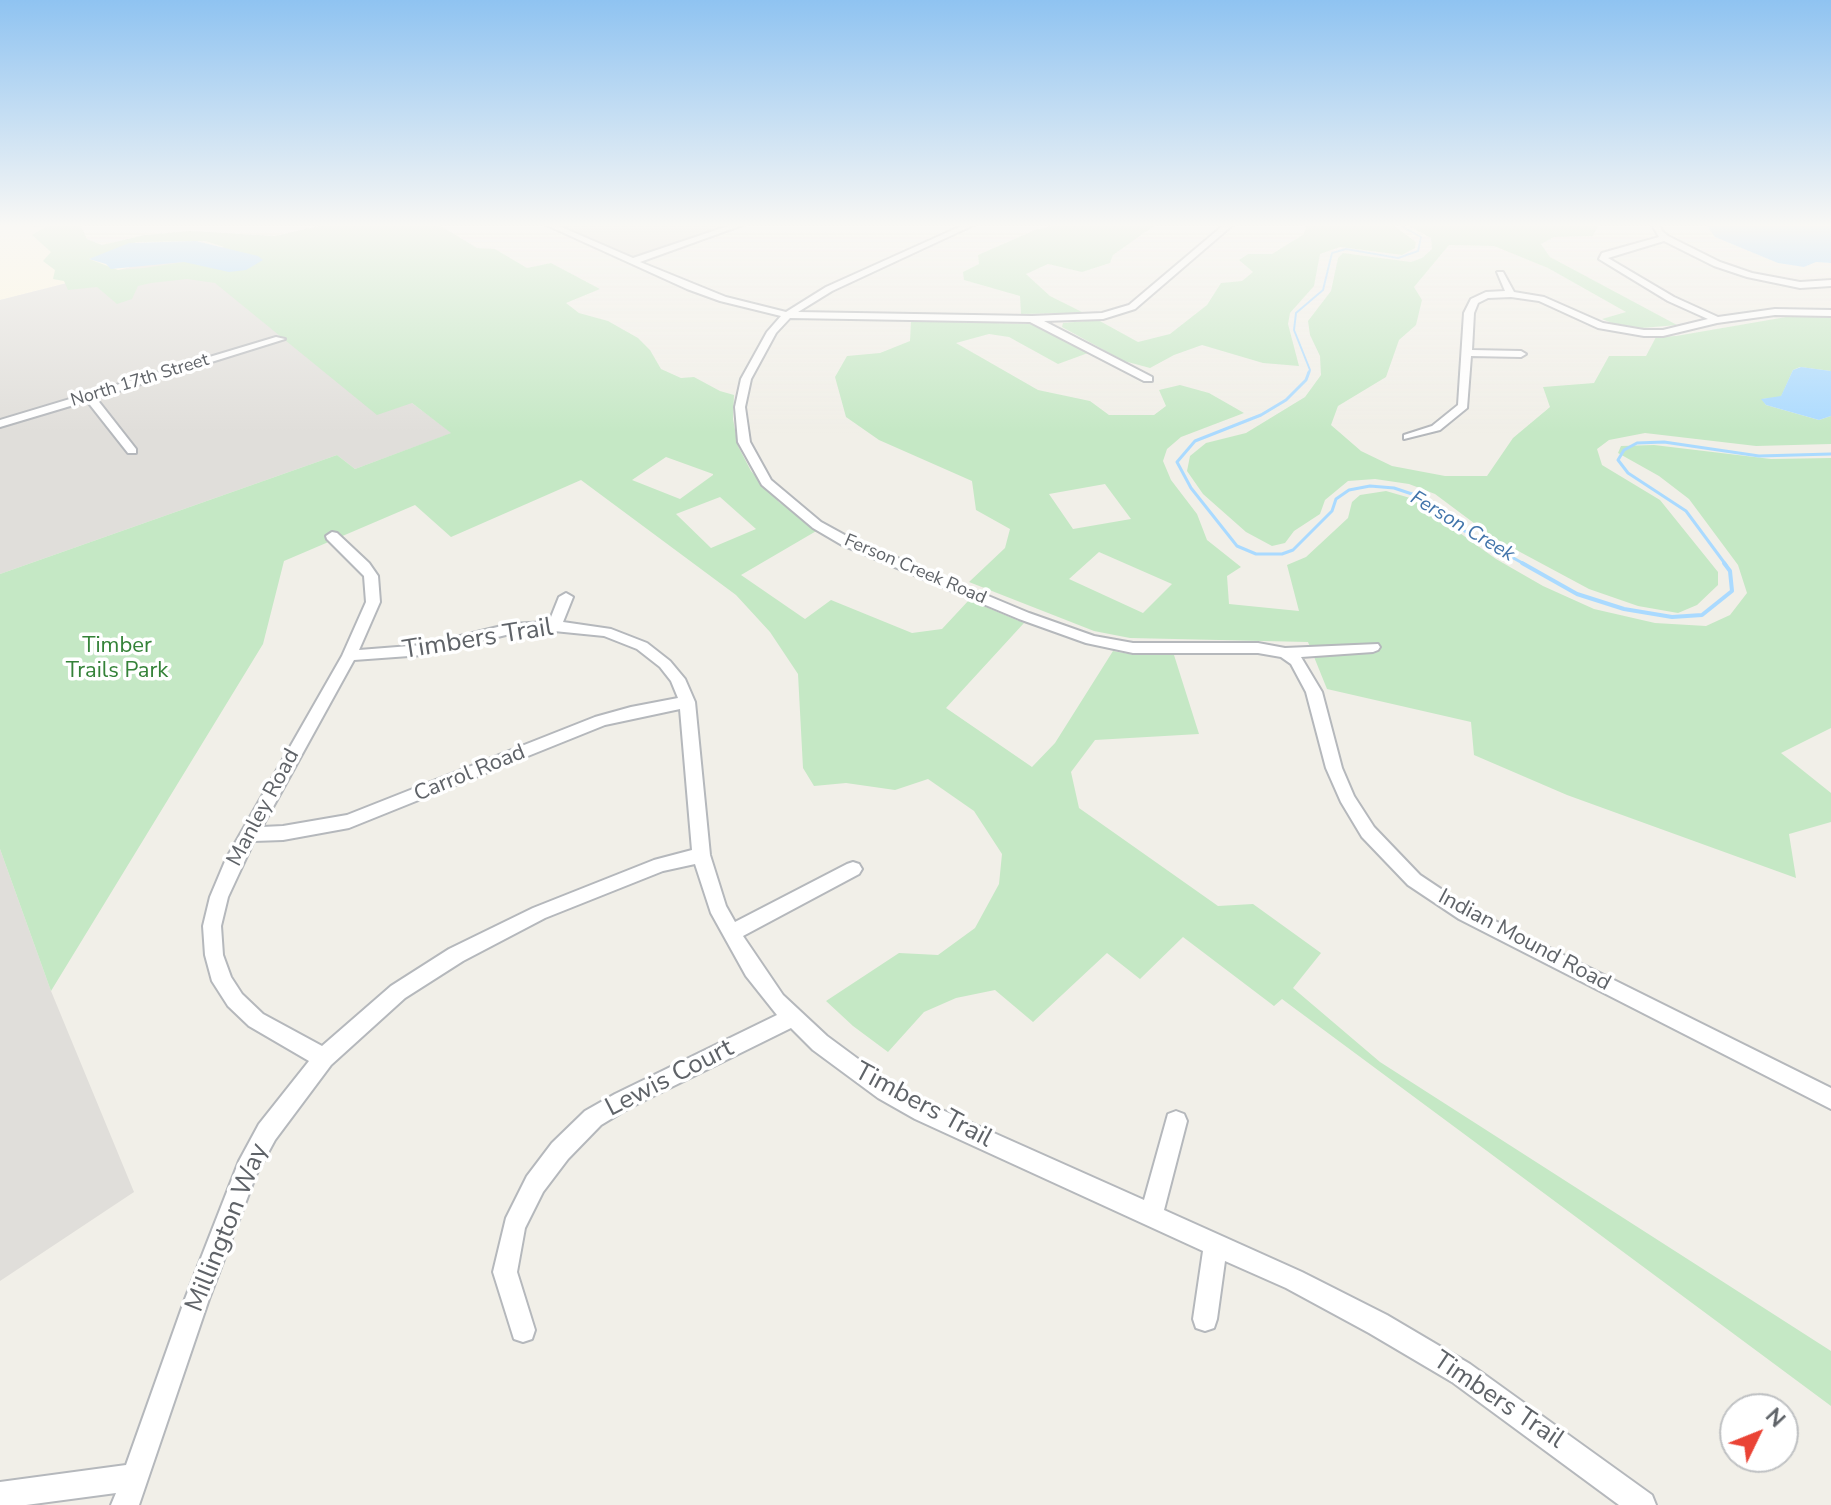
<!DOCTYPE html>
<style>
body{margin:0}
#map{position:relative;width:1831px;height:1505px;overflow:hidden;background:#f1efe8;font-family:"Nunito Sans",sans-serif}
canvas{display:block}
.north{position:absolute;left:1719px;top:1393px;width:80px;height:80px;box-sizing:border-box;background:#fff;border:2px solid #bfc1c3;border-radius:50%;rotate:47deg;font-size:22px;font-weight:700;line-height:32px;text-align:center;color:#5f6368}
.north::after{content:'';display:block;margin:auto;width:28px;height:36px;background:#ea4335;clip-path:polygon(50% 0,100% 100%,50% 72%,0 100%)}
</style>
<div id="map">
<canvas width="1831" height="1505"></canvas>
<div class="north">N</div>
</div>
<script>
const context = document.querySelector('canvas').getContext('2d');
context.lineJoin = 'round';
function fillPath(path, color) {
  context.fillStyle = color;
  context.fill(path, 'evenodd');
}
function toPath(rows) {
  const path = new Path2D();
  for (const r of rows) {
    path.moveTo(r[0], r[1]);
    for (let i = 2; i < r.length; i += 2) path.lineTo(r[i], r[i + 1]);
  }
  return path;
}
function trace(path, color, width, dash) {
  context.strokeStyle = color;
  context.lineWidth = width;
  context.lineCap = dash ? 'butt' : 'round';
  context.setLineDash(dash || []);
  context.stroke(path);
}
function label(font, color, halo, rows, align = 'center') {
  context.font = font + ' "Nunito Sans",sans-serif';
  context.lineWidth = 7;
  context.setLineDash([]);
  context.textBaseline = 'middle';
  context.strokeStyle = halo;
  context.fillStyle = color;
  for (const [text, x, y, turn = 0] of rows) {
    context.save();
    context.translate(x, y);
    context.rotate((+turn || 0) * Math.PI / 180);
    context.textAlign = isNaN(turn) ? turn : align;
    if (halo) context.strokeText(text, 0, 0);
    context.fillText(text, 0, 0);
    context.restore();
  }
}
fillPath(toPath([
 [0,223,72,223,100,258,138,265,0,300]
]), '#fef7e0');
fillPath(toPath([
 [184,258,412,403,452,433,355,469,337,455,0,574,0,300,138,265],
 [0,849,51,991,134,1192,0,1281]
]), '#e0deda');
fillPath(toPath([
 [549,223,741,223,633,260]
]), '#e1ded6');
fillPath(toPath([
 [32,223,87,223,81,226,87,239,102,245,145,235,190,231,275,236,332,223,436,223,477,248,495,249,527,268,551,263,600,289,566,303,579,313,608,321,638,338,650,350,661,369,681,378,694,377,720,391,734,395,733,419,738,446,751,471,779,502,818,530,741,575,805,619,831,600,912,633,942,629,969,600,1024,623,946,708,1032,767,1055,743,1113,651,1135,655,1174,655,1199,734,1095,740,1071,772,1079,808,1218,906,1253,904,1321,953,1293,988,1380,1062,1831,1351,1831,1406,1282,999,1274,1006,1183,937,1140,979,1107,953,1033,1022,995,990,956,998,924,1012,888,1052,853,1026,826,1001,899,953,938,955,975,928,999,884,1002,854,974,811,928,779,895,790,846,783,814,786,803,768,798,674,770,632,736,595,581,480,451,537,415,505,284,561,263,644,51,991,0,849,0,574,337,455,355,469,451,433,412,403,377,415,215,283,187,279,151,283,138,286,132,299,117,304,97,287,68,290,64,281,53,279,55,270,43,261,51,252,32,235,47,226,33,227],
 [205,241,224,247,184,262,144,268,118,270,89,259,137,242],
 [666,457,713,474,713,475,680,499,632,480],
 [720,497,756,529,711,548,676,514],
 [1065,223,1158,223,1113,255,1110,263,1082,272,1048,264,1026,274,1050,296,1084,313,1021,314,1020,296,964,280,963,272,979,264,978,255,1035,230],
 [1294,223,1390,223,1416,242,1415,248,1402,255,1340,247,1320,254,1314,286,1290,313,1288,324,1299,366,1263,363,1202,345,1174,355,1150,368,1124,361,1062,327,1063,323,1098,320,1138,342,1170,334,1207,305,1221,283,1242,281,1253,272,1239,260,1248,254,1272,254,1304,234,1306,226],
 [1403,223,1612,223,1598,225,1593,236,1554,237,1541,244,1550,257,1677,325,1642,328,1612,323,1602,319,1626,312,1548,268,1494,246,1449,245,1414,287,1422,300,1416,325,1399,340,1386,377,1338,406,1331,425,1361,451,1392,466,1445,476,1487,476,1513,438,1550,407,1543,387,1594,383,1609,356,1646,356,1656,337,1676,336,1792,316,1831,317,1831,371,1800,367,1793,370,1781,397,1762,399,1766,405,1819,420,1831,416,1831,444,1756,446,1645,433,1609,440,1597,449,1602,465,1660,500,1718,572,1718,585,1697,605,1678,613,1638,606,1589,589,1494,538,1435,494,1409,484,1375,479,1348,481,1325,500,1320,514,1294,531,1285,543,1272,546,1246,532,1203,494,1187,471,1190,456,1206,443,1246,433,1305,397,1321,375,1320,356,1310,335,1308,321,1331,291,1338,258,1343,253,1411,262,1422,258,1432,249,1431,238],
 [911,321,1036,324,1088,353,1058,364,1009,337,989,334,956,343,1038,390,1090,401,1109,415,1154,415,1166,406,1159,390,1180,385,1209,393,1244,413,1181,437,1167,449,1163,461,1171,480,1197,514,1207,540,1241,567,1227,576,1229,604,1299,611,1287,565,1306,557,1348,518,1352,502,1360,495,1386,491,1424,502,1446,523,1496,559,1543,586,1594,609,1655,623,1706,626,1730,615,1747,593,1738,565,1689,499,1659,476,1618,453,1621,446,1654,445,1771,459,1831,458,1831,728,1781,753,1831,793,1831,822,1789,834,1796,878,1567,795,1474,755,1471,722,1327,689,1308,642,1130,638,1094,631,969,582,1005,548,1010,529,976,510,972,481,879,440,846,417,835,377,847,356,880,353,910,341],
 [1105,484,1131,519,1073,529,1049,494],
 [1099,552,1172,584,1143,613,1069,579]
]), '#c5e8c5');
fillPath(toPath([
 [1705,223,1831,223,1831,263,1816,262,1804,267,1778,263,1715,237],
 [196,241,258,256,263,260,246,270,229,272,184,262,111,269,106,264,89,259,129,243],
 [1801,367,1831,371,1831,416,1819,420,1766,405,1761,399,1781,396,1793,370]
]), '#aadaff');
trace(toPath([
 [1308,374,1310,370,1294,330,1296,313,1323,290,1332,253,1346,249,1398,258,1418,251,1421,237,1396,223]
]), '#aadaff', 2);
trace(toPath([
 [1309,372,1306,380,1286,400,1261,415,1195,441,1177,462,1191,488,1237,546,1256,554,1282,554,1293,550,1332,511,1336,499,1349,490,1370,486,1394,488,1418,496,1461,529,1526,565],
 [1726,565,1686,511,1628,473,1618,460,1624,450,1637,443,1664,442,1759,456,1831,454]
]), '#aadaff', 3);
trace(toPath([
 [1522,563,1577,594,1624,609,1672,617,1702,615,1732,591,1730,571,1724,563]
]), '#aadaff', 4);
const minor = toPath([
 [542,223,552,223,633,258,737,223,748,223,640,262,726,297,786,312,826,287,968,223,978,223,832,291,798,312,1032,316,1102,313,1129,305,1226,223,1235,223,1135,309,1103,319,1044,321,1152,377,1152,381,1144,381,1030,322,790,318,776,333,751,379,745,407,750,442,771,480,821,522,852,539,1029,613,1094,636,1133,643,1258,643,1285,648,1378,644,1380,647,1378,650,1373,652,1301,657,1322,692,1342,768,1354,796,1374,827,1420,875,1471,909,1831,1088,1831,1109,1459,919,1408,885,1362,837,1341,802,1326,768,1306,692,1291,664,1281,657,1258,653,1133,653,1086,643,1019,619,842,545,813,528,762,485,738,442,735,407,741,379,767,332,781,316,720,301,687,289,542,223],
 [1651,223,1659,223,1662,231,1668,236,1720,262,1752,273,1800,282,1831,280,1831,286,1800,288,1747,277,1714,266,1664,241,1608,258,1674,297,1718,317,1775,309,1831,310,1831,316,1775,315,1717,323,1663,336,1644,336,1598,328,1539,301,1511,297,1488,298,1478,303,1474,313,1472,350,1521,351,1526,354,1521,357,1471,356,1467,408,1440,430,1404,439,1404,435,1432,426,1458,405,1464,313,1471,299,1486,292,1505,291,1497,272,1503,272,1514,292,1544,297,1603,323,1644,330,1663,330,1708,319,1668,301,1599,259,1602,253,1659,237,1651,223],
 [276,337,285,339,96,398,136,449,136,453,128,453,87,401,0,427,0,420,276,337],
 [332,532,337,533,369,563,378,576,380,602,359,650,423,645,510,624,549,622,559,597,566,593,573,597,563,622,611,629,647,643,670,661,685,679,695,702,710,855,726,906,735,922,847,864,853,862,859,864,862,869,859,874,743,936,783,995,827,1036,892,1084,931,1105,1144,1200,1168,1114,1176,1111,1184,1114,1187,1121,1164,1210,1302,1272,1387,1315,1470,1364,1652,1495,1656,1505,1619,1505,1452,1382,1369,1333,1286,1288,1225,1261,1217,1319,1214,1328,1205,1331,1196,1328,1193,1319,1203,1251,915,1119,878,1098,813,1050,791,1028,629,1108,601,1125,568,1159,543,1192,525,1228,517,1272,535,1330,532,1339,523,1342,514,1339,493,1272,506,1218,527,1176,552,1143,585,1111,615,1094,777,1015,746,976,711,913,695,864,663,871,545,918,463,961,405,998,331,1065,275,1140,256,1175,209,1299,139,1505,111,1505,116,1493,26,1505,0,1505,0,1482,126,1465,185,1299,239,1161,259,1124,309,1061,249,1026,228,1006,212,981,205,955,203,926,210,897,226,859,342,656,366,602,364,576,327,539,326,536,332,532],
 [554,631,604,636,637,649,660,667,671,681,678,698,631,707,595,717,347,815,283,826,262,827,354,660,423,655,510,634,554,631],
 [680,709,692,850,654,860,533,908,449,949,391,986,322,1046,263,1014,242,994,231,977,223,955,221,926,228,897,254,841,283,840,349,828,605,725,680,709]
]);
trace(minor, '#b5b8bc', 4);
fillPath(minor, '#fff');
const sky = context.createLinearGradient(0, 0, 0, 433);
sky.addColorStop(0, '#8fc3f1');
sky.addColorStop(0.52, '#f9f8f5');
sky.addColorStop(1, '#f9f8f500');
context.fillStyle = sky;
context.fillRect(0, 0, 1831, 433);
label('18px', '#5f6368', '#fff', [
 ["North 17th Street",140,381,-17],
 ["Ferson Creek Road",915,570,23]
]);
label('italic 20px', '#4174aa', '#fff', [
 ["Ferson Creek",1462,527,31]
]);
label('22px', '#348238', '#fff', [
 ["Timber",117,647],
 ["Trails Park",117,672]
]);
label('22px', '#5f6368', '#fff', [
 ["Carrol Road",470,774,-22],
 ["Manley Road",264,808,-62],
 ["Indian Mound Road",1524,941,28]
]);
label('26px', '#5f6368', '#fff', [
 ["Timbers Trail",478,640,-9],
 ["Lewis Court",670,1079,-27],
 ["Timbers Trail",923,1106,28],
 ["Millington Way",228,1228,-68],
 ["Timbers Trail",1498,1401,34]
]);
</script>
